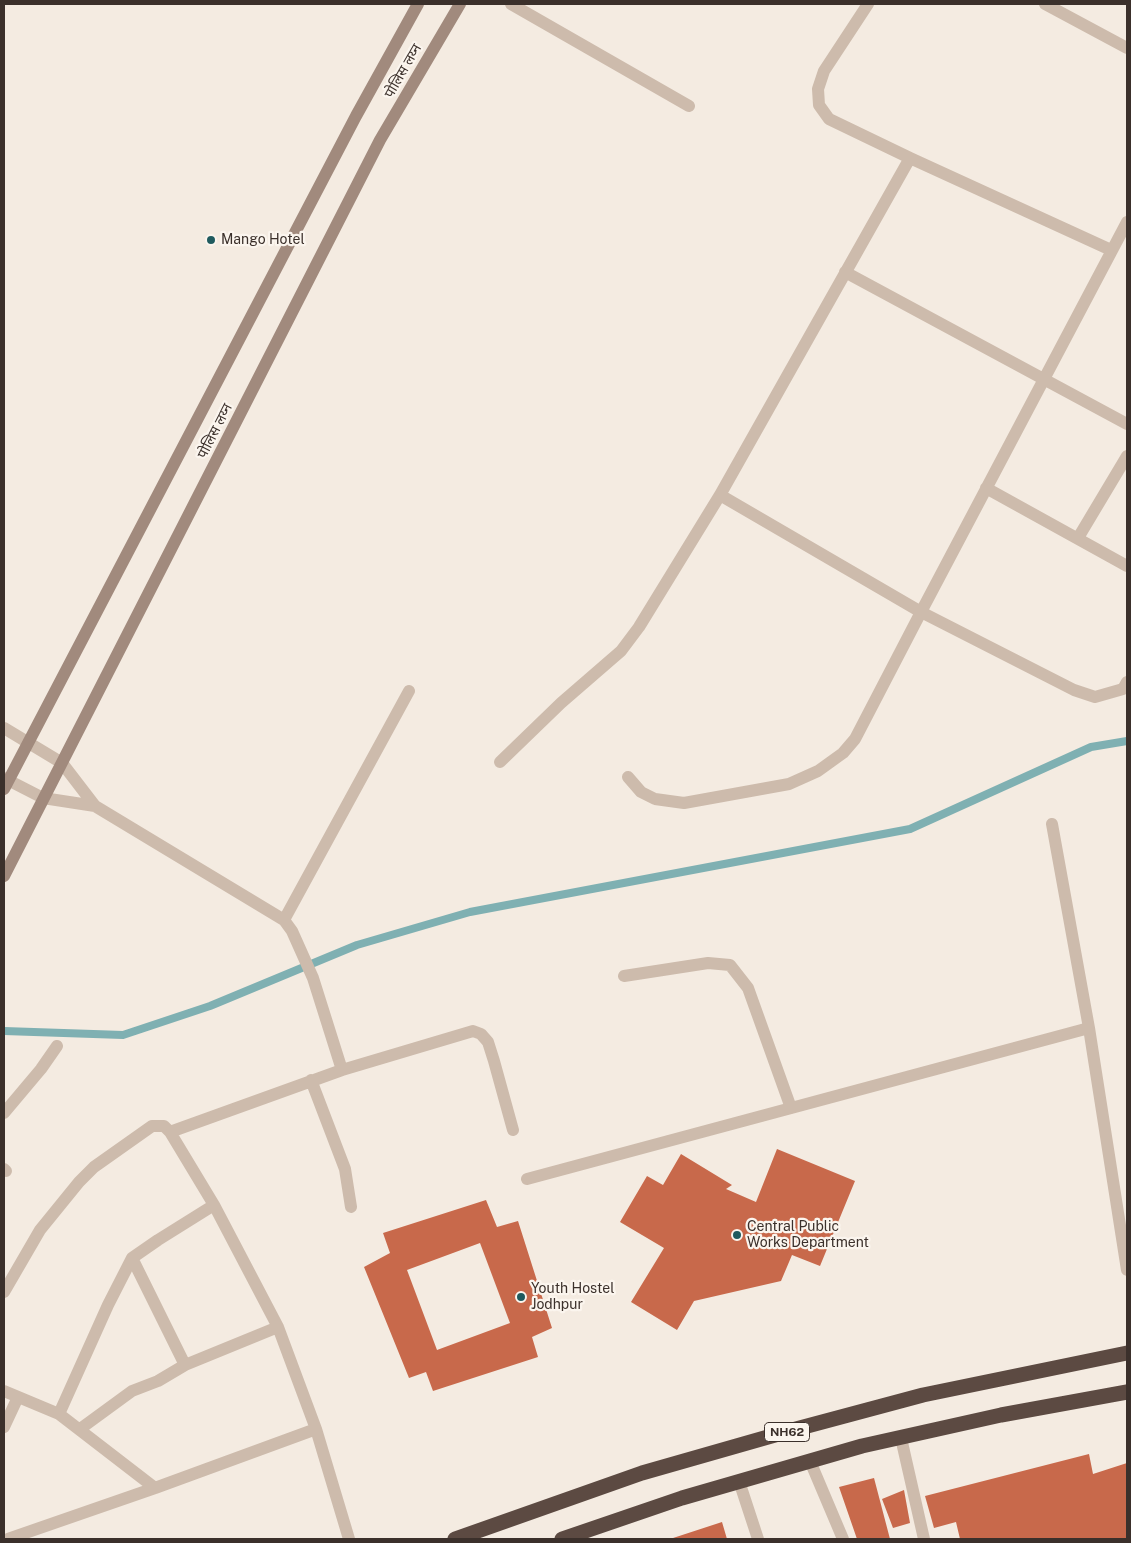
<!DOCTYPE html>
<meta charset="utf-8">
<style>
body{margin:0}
#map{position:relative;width:1131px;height:1543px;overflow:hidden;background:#f4ebe1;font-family:"Public Sans",sans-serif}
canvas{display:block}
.frame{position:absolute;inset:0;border:5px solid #3b302b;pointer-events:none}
</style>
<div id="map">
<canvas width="1131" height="1543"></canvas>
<div class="frame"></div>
</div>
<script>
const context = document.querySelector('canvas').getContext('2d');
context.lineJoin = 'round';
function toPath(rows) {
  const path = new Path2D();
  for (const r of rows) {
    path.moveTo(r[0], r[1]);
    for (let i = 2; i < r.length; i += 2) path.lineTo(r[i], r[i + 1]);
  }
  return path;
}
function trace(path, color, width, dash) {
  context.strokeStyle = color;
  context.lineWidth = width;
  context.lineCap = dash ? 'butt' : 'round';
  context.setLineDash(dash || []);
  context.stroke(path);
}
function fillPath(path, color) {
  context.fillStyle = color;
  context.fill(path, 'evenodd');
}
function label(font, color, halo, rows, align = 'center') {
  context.font = font + ' "Public Sans","Noto Sans Devanagari",sans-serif';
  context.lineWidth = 4.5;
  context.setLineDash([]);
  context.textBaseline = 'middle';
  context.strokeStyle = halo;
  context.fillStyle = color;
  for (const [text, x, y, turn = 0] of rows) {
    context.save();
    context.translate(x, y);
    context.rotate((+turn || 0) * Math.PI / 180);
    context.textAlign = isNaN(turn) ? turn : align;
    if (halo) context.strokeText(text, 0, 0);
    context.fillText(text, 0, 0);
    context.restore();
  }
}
trace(toPath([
 [4,1031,123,1035,210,1006,357,945,470,912,910,829,1091,747,1127,741]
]), '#7fb0b2', 8);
fillPath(toPath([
 [777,1149,855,1181,820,1266,792,1255,781,1281,694,1301,677,1330,631,1302,664,1248,620,1222,647,1176,663,1185,681,1154,732,1185,726,1189,756,1202],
 [486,1200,497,1227,518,1221,552,1328,532,1337,538,1357,433,1391,426,1372,409,1378,364,1267,390,1253,383,1233],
 [480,1243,510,1323,437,1350,407,1270],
 [1089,1454,1093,1474,1127,1463,1127,1539,960,1539,956,1522,934,1528,925,1496],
 [874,1478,890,1539,857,1539,839,1487],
 [904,1490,910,1523,893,1528,882,1499],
 [722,1522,727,1539,670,1539]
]), '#c8694b');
trace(toPath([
 [511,4,689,106],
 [868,4,824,71,818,89,819,105,829,119,910,158,720,495,921,612,1127,222],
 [1045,4,1127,48],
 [910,158,1111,250],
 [845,272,1127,424],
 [986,488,1127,566],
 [1078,538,1127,456],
 [4,728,62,763,95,806,284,920,292,931,313,978,342,1070,170,1132,214,1205,278,1327,316,1429,349,1539],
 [500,762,561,703,621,651,639,627,720,495],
 [628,777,641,792,655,799,684,803,789,784,818,771,843,753,855,739,921,612,1074,690,1095,697,1123,689,1127,682],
 [4,778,43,798,95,806],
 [1052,824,1089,1028,1127,1270],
 [284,920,409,691],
 [624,976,708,963,730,965,748,988,791,1108],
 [342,1070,473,1031,481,1034,488,1042,494,1061,513,1130],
 [311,1080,345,1169,351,1207],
 [4,1113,41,1069,57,1046],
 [4,1169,6,1171],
 [527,1179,1089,1028],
 [214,1205,158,1240,132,1258,108,1305,59,1414,155,1488,316,1429],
 [132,1258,185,1365],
 [4,1292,40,1230,79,1182,94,1167,152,1126,164,1126,170,1132],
 [4,1391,59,1414],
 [4,1427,18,1397],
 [80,1429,132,1391,158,1381,185,1365,278,1327],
 [901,1438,924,1539],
 [810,1461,843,1539],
 [739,1481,758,1539],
 [8,1539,155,1488]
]), '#cdbbac', 12);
trace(toPath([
 [4,789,356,116,418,4],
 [4,876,380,140,460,4]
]), '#a18a7d', 12);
trace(toPath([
 [455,1539,642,1473,796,1429,923,1395,1127,1353],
 [562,1539,682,1498,862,1446,1001,1415,1127,1392]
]), '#5c4a42', 15);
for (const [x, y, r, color] of [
 [211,240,5,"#1f5a5e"],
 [737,1235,5,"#1f5a5e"],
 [521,1297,5,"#1f5a5e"]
]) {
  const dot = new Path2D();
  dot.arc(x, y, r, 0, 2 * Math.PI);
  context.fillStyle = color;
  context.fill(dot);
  trace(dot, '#fbf5ee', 2);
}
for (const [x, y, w] of [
 [787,1432,45]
]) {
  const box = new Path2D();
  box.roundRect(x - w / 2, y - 9.5, w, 19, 4);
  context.fillStyle = '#fbf5ee';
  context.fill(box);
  trace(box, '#3b302b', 1);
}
label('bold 12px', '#3b302b', null, [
 ["NH62",787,1432]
]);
label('14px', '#3b302b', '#fbf5ee', [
 ["पोलिस लय्न",403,71,-60],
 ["पोलिस लय्न",215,431,-63]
]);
label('14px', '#3b302b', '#fbf5ee', [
 ["Mango Hotel",221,240],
 ["Central Public",747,1227],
 ["Works Department",747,1243],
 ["Youth Hostel",531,1289],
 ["Jodhpur",531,1305]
], 'left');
</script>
